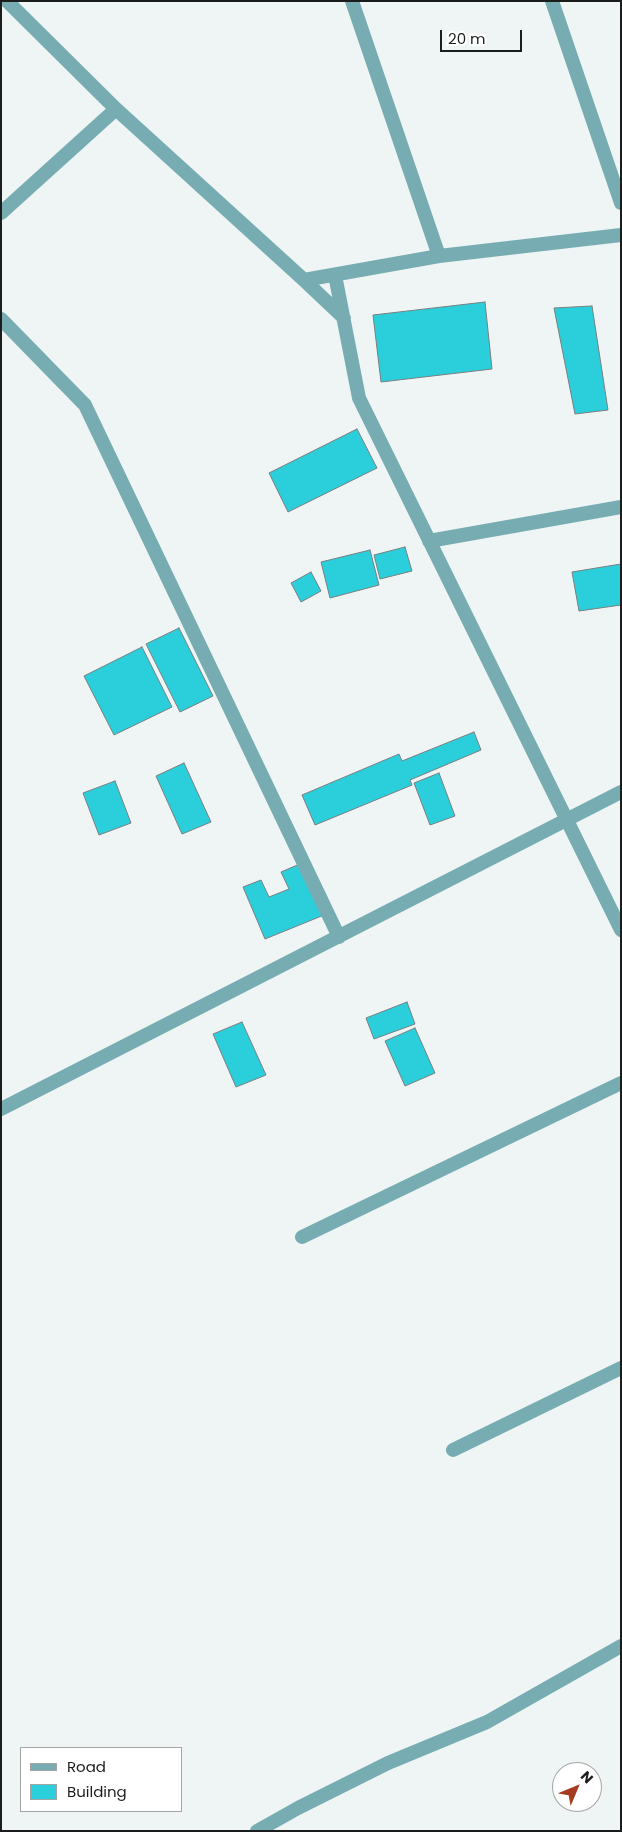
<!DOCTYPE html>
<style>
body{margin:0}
#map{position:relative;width:622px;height:1832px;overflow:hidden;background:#eff5f5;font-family:Poppins,sans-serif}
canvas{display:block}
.frame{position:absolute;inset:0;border:2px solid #1b1d1d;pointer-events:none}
.legend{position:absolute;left:20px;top:1747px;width:162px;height:65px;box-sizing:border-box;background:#fff;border:1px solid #a4a5a5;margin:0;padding:6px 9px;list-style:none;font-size:15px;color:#1b1d1d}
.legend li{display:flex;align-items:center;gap:10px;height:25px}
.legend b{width:25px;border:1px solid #a4a5a5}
.north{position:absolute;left:552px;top:1762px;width:50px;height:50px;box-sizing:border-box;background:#fff;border:1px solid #a4a5a5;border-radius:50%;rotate:45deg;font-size:14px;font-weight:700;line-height:20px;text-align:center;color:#1b1d1d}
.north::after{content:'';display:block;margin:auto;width:18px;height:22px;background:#a53c20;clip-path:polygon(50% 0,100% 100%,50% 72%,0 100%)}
.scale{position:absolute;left:440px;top:30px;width:82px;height:22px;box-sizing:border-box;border:2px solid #1b1d1d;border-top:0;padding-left:6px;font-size:15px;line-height:18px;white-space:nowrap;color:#1b1d1d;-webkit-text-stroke:4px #fff;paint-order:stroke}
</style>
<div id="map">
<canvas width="622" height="1832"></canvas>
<div class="frame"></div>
<ul class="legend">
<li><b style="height:6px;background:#77adb2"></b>Road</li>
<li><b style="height:14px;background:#2bcfdc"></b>Building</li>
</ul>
<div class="north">N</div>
<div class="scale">20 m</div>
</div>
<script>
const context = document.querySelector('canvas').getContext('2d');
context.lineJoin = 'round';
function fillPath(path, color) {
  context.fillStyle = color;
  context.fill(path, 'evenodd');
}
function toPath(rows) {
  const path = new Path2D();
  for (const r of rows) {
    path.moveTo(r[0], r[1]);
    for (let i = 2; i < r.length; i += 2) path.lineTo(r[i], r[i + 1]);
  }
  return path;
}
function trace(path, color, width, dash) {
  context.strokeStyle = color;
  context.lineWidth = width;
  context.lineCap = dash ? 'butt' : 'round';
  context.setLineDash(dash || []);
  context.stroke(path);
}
const building = toPath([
 [485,302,492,369,381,382,373,315,485,302],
 [592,306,608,410,575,414,554,308,592,306],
 [357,429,377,468,288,512,269,473,357,429],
 [405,547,412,571,380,579,374,555,405,547],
 [370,550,379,585,330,598,321,562,370,550],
 [621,564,621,605,579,611,572,572,621,564],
 [311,572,321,591,301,602,291,583,311,572],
 [179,628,213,696,180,712,146,644,179,628],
 [142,647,172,707,114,735,84,676,142,647],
 [474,732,481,750,410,780,412,785,315,825,302,795,399,754,402,761,474,732],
 [184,763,211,822,182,834,156,776,184,763],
 [439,773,455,816,430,825,414,783,439,773],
 [115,781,131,823,99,835,83,793,115,781],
 [302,863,324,915,265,939,243,887,261,880,269,897,289,889,281,872,302,863],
 [407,1002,415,1024,374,1039,366,1018,407,1002],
 [242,1022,266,1075,236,1087,213,1034,242,1022],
 [415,1028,435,1073,405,1086,385,1041,415,1028]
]);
fillPath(building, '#2bcfdc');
trace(building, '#797f7f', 1);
trace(toPath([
 [7,1,116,109,304,280,344,318],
 [352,1,439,256],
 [552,1,621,203],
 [1,213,116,109],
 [335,275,359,398,621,930],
 [304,280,439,256,621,235],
 [1,319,85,405,339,937],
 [429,541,621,507],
 [1,1109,621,792],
 [302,1237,621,1083],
 [453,1450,621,1368],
 [257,1831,298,1808,388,1763,487,1722,621,1646]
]), '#77adb2', 14);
</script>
